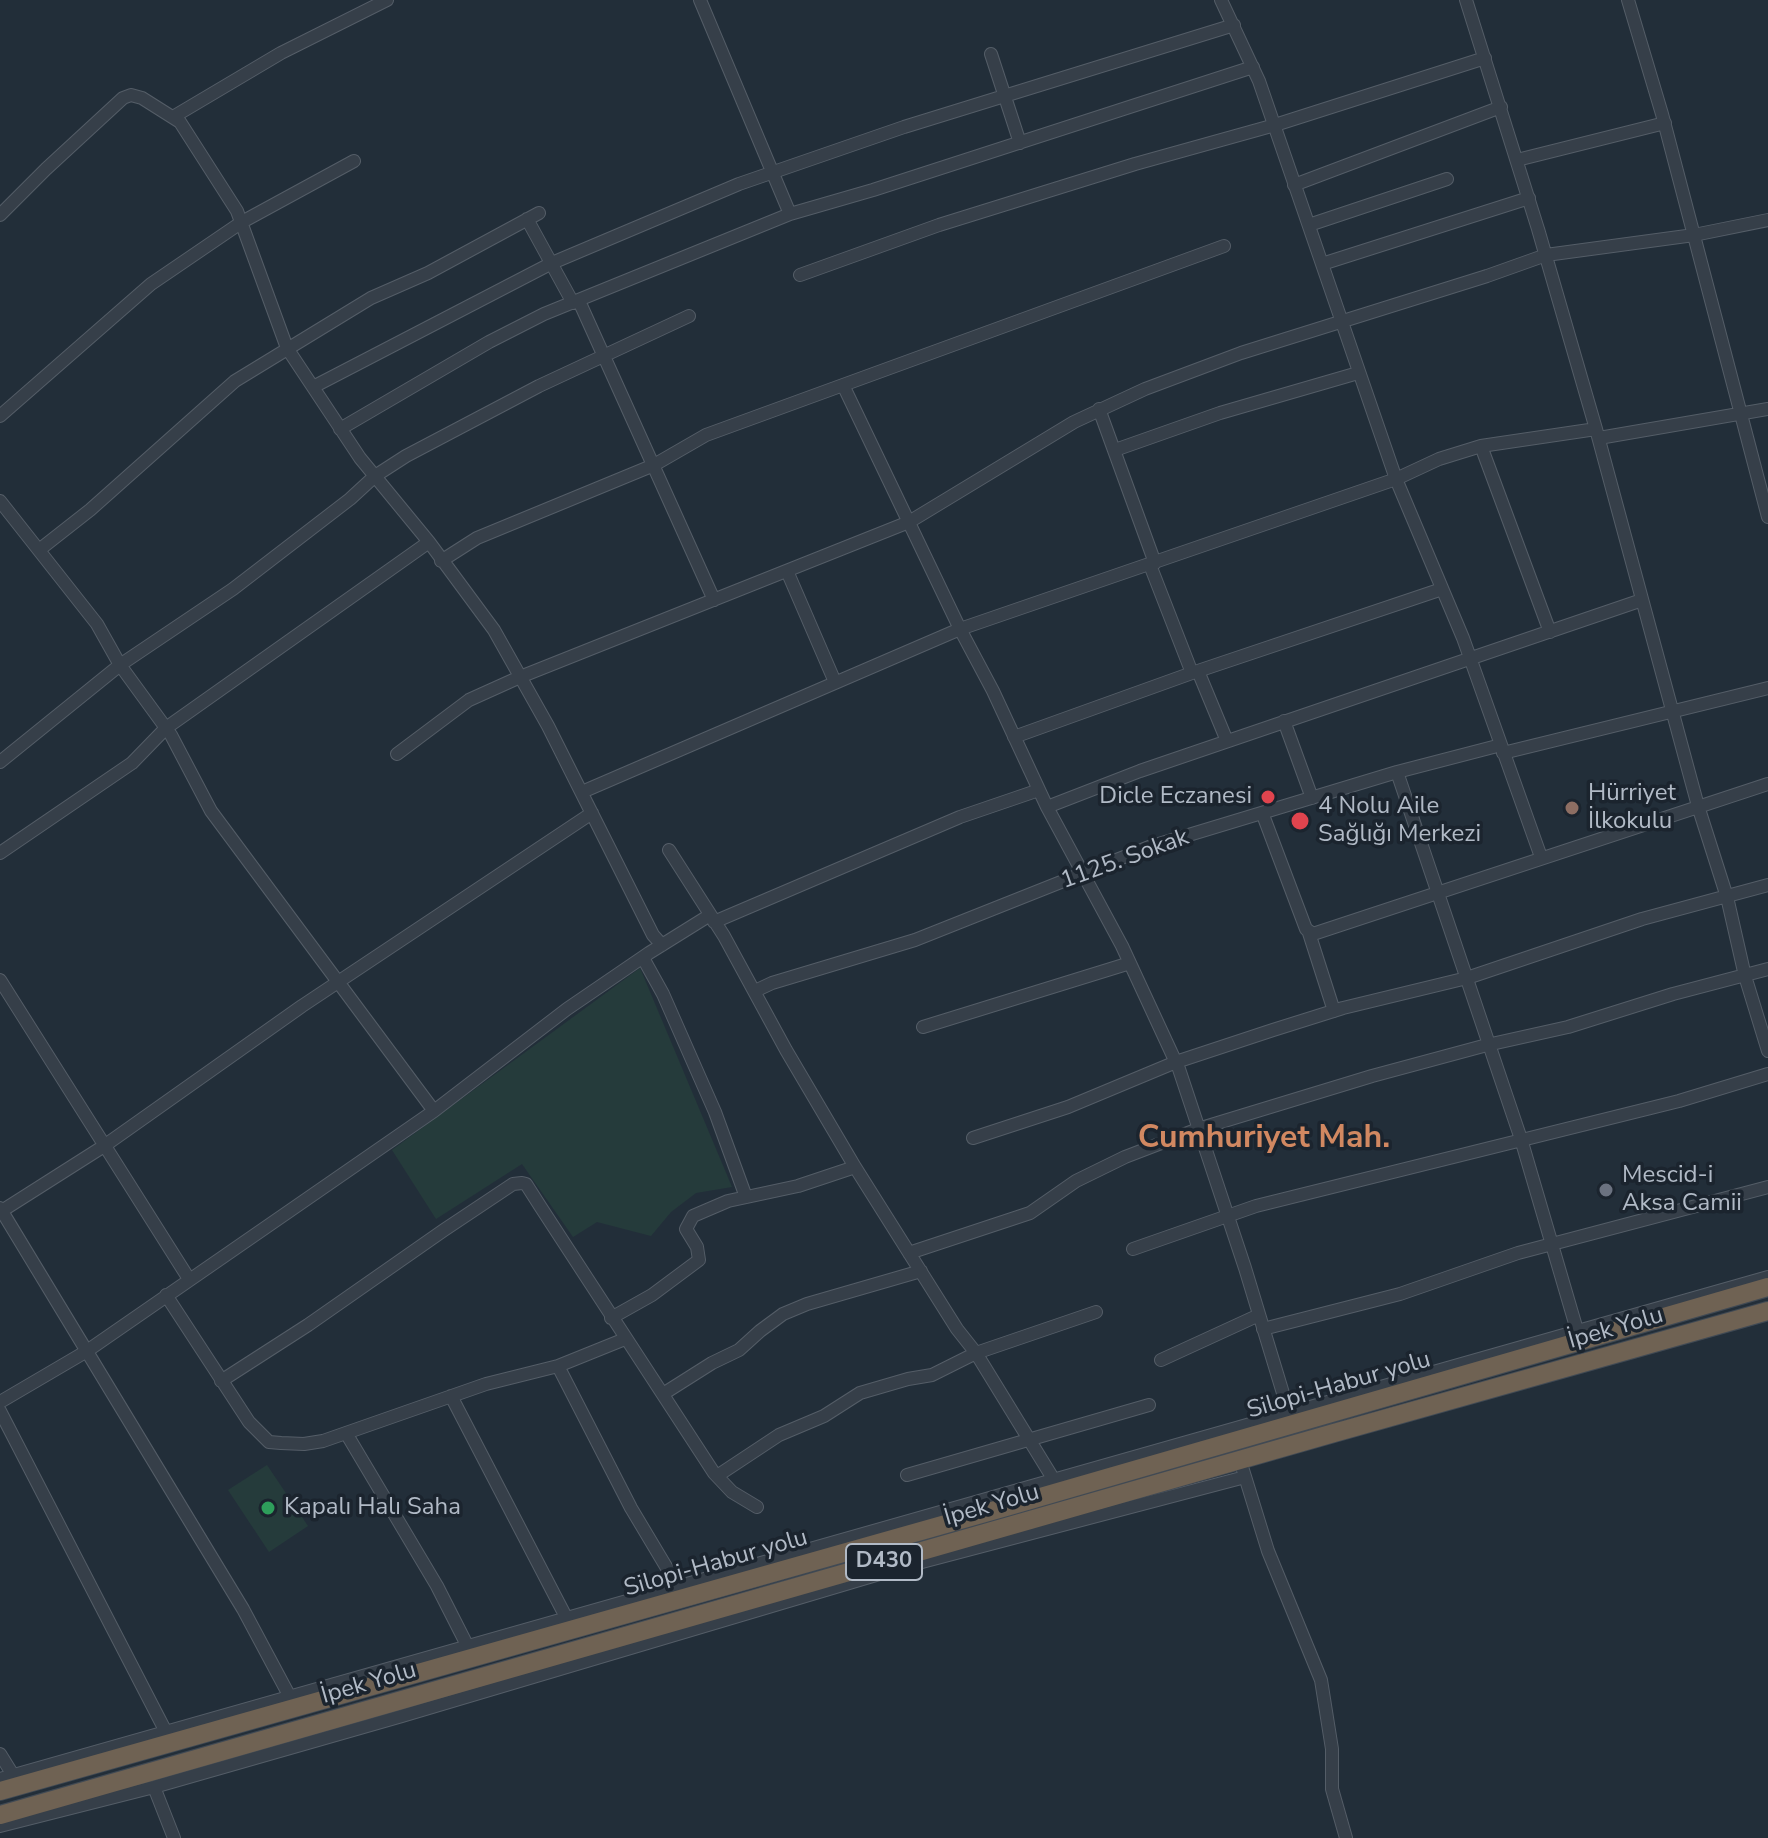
<!DOCTYPE html>
<meta charset="utf-8">
<style>
body{margin:0}
canvas{display:block;background:#222e39}
</style>
<canvas width="1768" height="1838"></canvas>
<script>
const context = document.querySelector('canvas').getContext('2d');
context.lineJoin = 'round';
function fillPath(path, color) {
  context.fillStyle = color;
  context.fill(path, 'evenodd');
}
function toPath(rows) {
  const path = new Path2D();
  for (const r of rows) {
    path.moveTo(r[0], r[1]);
    for (let i = 2; i < r.length; i += 2) path.lineTo(r[i], r[i + 1]);
  }
  return path;
}
function trace(path, color, width, dash) {
  context.strokeStyle = color;
  context.lineWidth = width;
  context.lineCap = dash ? 'butt' : 'round';
  context.setLineDash(dash || []);
  context.stroke(path);
}
function label(font, color, halo, rows, align = 'center') {
  context.font = font + ' "Nunito Sans",sans-serif';
  context.lineWidth = 7;
  context.setLineDash([]);
  context.textBaseline = 'middle';
  context.strokeStyle = halo;
  context.fillStyle = color;
  for (const [text, x, y, turn = 0] of rows) {
    context.save();
    context.translate(x, y);
    context.rotate((+turn || 0) * Math.PI / 180);
    context.textAlign = isNaN(turn) ? turn : align;
    if (halo) context.strokeText(text, 0, 0);
    context.fillText(text, 0, 0);
    context.restore();
  }
}
fillPath(toPath([
 [640,968,732,1187,696,1193,671,1212,651,1236,597,1222,573,1237,522,1164,436,1219,392,1150],
 [267,1465,308,1526,269,1552,228,1490]
]), '#253b3b');
const minor = toPath([
 [700,0,790,214],
 [1221,0,1259,81,1396,479,1463,638,1541,857],
 [1466,0,1538,229,1596,429,1698,806,1727,897,1745,976,1768,1051],
 [1628,0,1662,114,1768,517],
 [991,54,1020,143],
 [173,117,281,53,387,0],
 [1517,160,1665,123],
 [1294,185,1501,107],
 [0,215,46,169,123,98,131,95,142,98,180,122,237,211,287,348,360,458,429,542,494,630,548,726,653,935,662,945],
 [527,219,573,303],
 [1309,225,1447,179],
 [1322,264,1529,198],
 [800,275,939,225,1135,164,1275,125,1485,58],
 [579,301,714,600],
 [843,385,960,629,993,691,1047,807,1122,946,1179,1069,1245,1268,1289,1413],
 [313,387,552,263,739,184,904,127,1234,25],
 [1099,409,1155,563],
 [0,416,151,284,242,222,354,161],
 [340,429,489,342,544,314,790,214,873,190,1253,67],
 [1599,438,1768,409],
 [1481,446,1550,632],
 [1115,450,1220,413,1358,373],
 [0,501,97,624,120,665,171,735,211,811,434,1111],
 [39,550,90,510,235,381,371,298,428,273,539,213],
 [441,561,477,538,654,465,706,435,1224,246],
 [1150,565,1192,673],
 [787,571,835,682],
 [1198,671,1227,741],
 [1284,721,1312,798],
 [1014,737,1192,673,1442,589],
 [1503,753,1768,688],
 [397,754,469,700,520,677,909,522,1074,422,1145,389,1241,353,1487,276,1546,255,1694,235,1768,220],
 [0,762,120,665,233,589,350,499,375,476,406,456,539,386,689,316],
 [1397,772,1521,1139,1577,1330],
 [582,792,960,629,1396,479,1439,459,1481,446,1596,429],
 [1047,807,1140,771,1642,600],
 [1263,815,1306,929,1313,934,1768,784],
 [669,850,724,936,786,1050,855,1167,957,1329,976,1353,1054,1480],
 [0,853,132,763,166,728,429,542],
 [714,922,960,817,1039,790],
 [1309,933,1334,1011],
 [643,958,663,994,715,1112,746,1197],
 [0,980,189,1279],
 [755,991,772,983,915,940,1149,847,1397,772,1501,745],
 [923,1027,1130,963],
 [973,1138,1068,1107,1176,1062,1273,1030,1343,1008,1467,978,1642,919,1768,885],
 [0,1208,243,1609,290,1697],
 [0,1212,104,1146,302,1006,592,813],
 [1133,1249,1256,1206,1679,1101,1768,1074],
 [909,1253,1030,1213,1076,1181,1125,1157,1198,1129,1372,1076,1487,1045,1568,1027,1673,994,1768,969],
 [166,1295,249,1422,269,1442,281,1443,304,1444,323,1441,486,1384,558,1366,625,1339],
 [611,1318,652,1295,699,1260,697,1247,686,1229,693,1216,728,1201,798,1186,855,1167],
 [1263,1329,1400,1294,1518,1253,1768,1187],
 [1161,1360,1259,1315],
 [558,1366,631,1508,677,1585],
 [221,1381,308,1325,444,1230,513,1184,522,1183,526,1184,540,1206,714,1473,732,1492,757,1507],
 [663,1394,712,1363,739,1350,760,1331,783,1314,807,1304,921,1271],
 [451,1396,567,1619],
 [0,1402,87,1351,434,1111,567,1009,649,953,710,915],
 [0,1411,166,1732],
 [346,1433,437,1586,468,1647],
 [1243,1470,1268,1551,1321,1680,1332,1749,1332,1789,1346,1838],
 [907,1475,1149,1405],
 [717,1476,779,1435,824,1416,860,1393,908,1379,932,1375,976,1353,1096,1312],
 [0,1754,13,1775],
 [0,1779,1768,1277],
 [154,1787,174,1838],
 [0,1826,154,1787,402,1716,903,1567,1245,1477]
]);
const highway = toPath([
 [0,1791,1006,1507,1768,1287],
 [0,1815,1334,1433,1768,1311]
]);
trace(minor, '#545d67', 14);
trace(highway, '#414a54', 20);
trace(minor, '#363f49', 12);
trace(highway, '#6f6253', 18);
for (const [x, y, r, color] of [
 [1268,797,8,"#e0444e"],
 [1572,808,8,"#8d6e63"],
 [1300,821,10,"#e0444e"],
 [1606,1190,8,"#6b7280"],
 [268,1508,8,"#2e9e5b"]
]) {
  const dot = new Path2D();
  dot.arc(x, y, r, 0, 2 * Math.PI);
  context.fillStyle = color;
  context.fill(dot);
  trace(dot, '#1b242e', 3);
}
for (const [x, y, w] of [
 [884,1562,76]
]) {
  const box = new Path2D();
  box.roundRect(x - w / 2, y - 18, w, 36, 6);
  context.fillStyle = '#1b242e';
  context.fill(box);
  trace(box, '#b1bac6', 2);
}
label('bold 22px', '#b1bac6', null, [
 ["D430",884,1562]
]);
label('24px', '#b1bac6', '#1b242e', [
 ["Hürriyet",1588,794],
 ["İlkokulu",1588,822],
 ["Dicle Eczanesi",1252,797,"right"],
 ["4 Nolu Aile",1318,807],
 ["Sağlığı Merkezi",1318,835],
 ["Mescid-i",1622,1176],
 ["Aksa Camii",1622,1204],
 ["Kapalı Halı Saha",284,1508]
], 'left');
label('24px', '#b1bac6', '#1b242e', [
 ["1125. Sokak",1125,860,-20],
 ["İpek Yolu",1616,1329,-16],
 ["Silopi-Habur yolu",1339,1386,-16],
 ["İpek Yolu",992,1506,-16],
 ["Silopi-Habur yolu",716,1564,-16],
 ["İpek Yolu",369,1684,-16]
]);
label('bold 32px', '#d18861', '#1b242e', [
 ["Cumhuriyet Mah.",1264,1139]
]);
</script>
